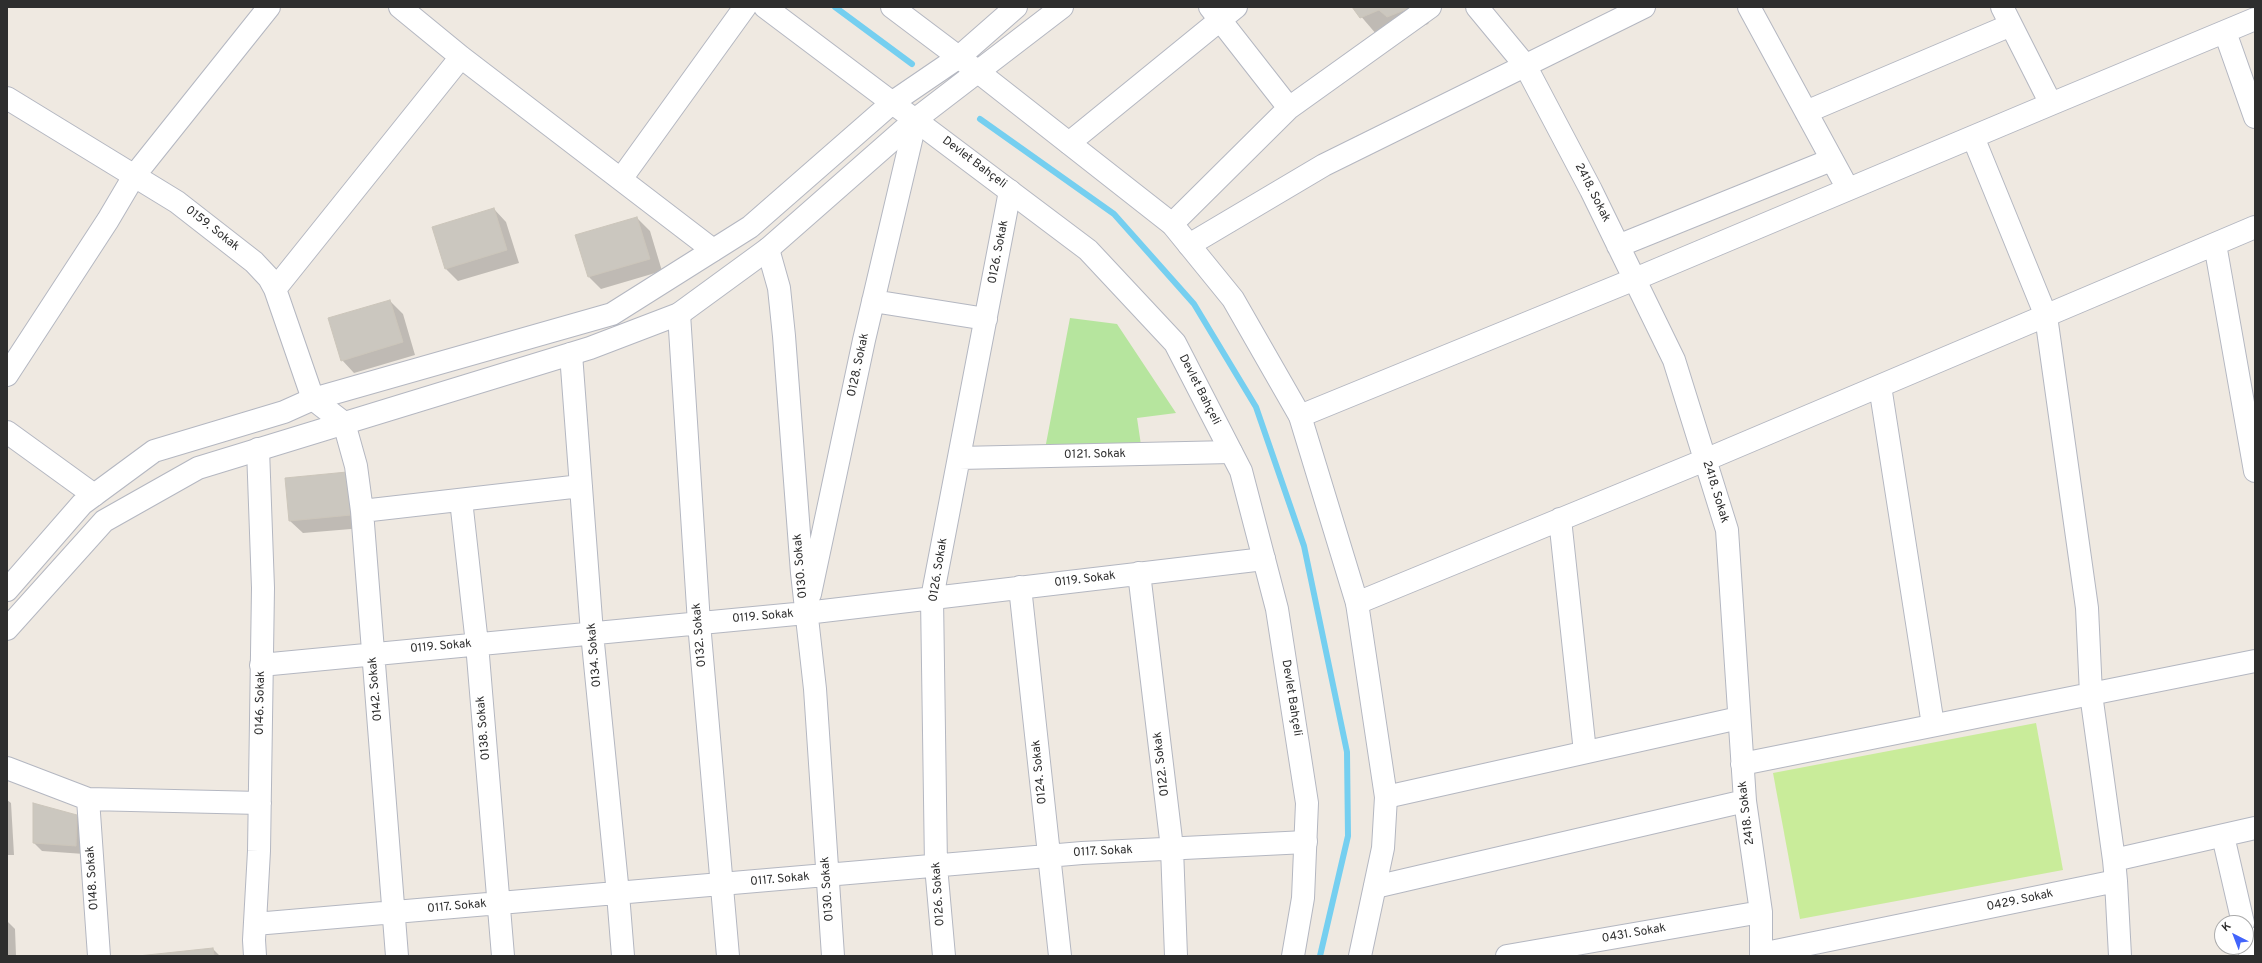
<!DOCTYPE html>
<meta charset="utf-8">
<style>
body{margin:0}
#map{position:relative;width:2262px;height:963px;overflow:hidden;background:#efe9e1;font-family:Overpass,sans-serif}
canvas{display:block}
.frame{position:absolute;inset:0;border:8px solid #2e2e2e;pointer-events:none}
.north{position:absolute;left:2214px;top:915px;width:40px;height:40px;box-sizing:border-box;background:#fff;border:1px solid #ababab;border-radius:50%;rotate:318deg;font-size:11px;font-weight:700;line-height:16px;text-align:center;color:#2e2e2e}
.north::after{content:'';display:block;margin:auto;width:14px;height:18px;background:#4264fb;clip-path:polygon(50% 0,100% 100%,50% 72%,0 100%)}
</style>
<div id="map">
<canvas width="2262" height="963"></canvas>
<div class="frame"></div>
<div class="north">K</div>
</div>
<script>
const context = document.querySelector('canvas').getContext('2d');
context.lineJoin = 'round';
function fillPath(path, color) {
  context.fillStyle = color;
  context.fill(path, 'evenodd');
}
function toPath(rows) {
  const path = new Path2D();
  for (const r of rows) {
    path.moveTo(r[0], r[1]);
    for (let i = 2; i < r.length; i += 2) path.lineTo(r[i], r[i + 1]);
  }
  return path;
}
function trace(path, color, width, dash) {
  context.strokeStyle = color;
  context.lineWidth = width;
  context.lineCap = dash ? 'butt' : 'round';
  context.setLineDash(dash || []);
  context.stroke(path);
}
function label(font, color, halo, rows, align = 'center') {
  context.font = font + ' Overpass,sans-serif';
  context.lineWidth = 3.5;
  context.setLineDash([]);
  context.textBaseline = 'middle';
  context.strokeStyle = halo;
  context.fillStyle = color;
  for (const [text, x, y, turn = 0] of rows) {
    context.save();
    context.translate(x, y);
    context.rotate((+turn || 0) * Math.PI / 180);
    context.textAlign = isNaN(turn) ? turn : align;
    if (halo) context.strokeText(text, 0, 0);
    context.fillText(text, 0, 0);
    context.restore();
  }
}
fillPath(toPath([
 [1070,318,1117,324,1176,413,1137,418,1141,445,1045,449]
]), '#b6e59e');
fillPath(toPath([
 [2036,723,2063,870,1800,919,1773,773]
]), '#c9ec9a');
fillPath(toPath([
 [1353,7,1439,7,1428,24,1405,33,1377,35],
 [494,209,506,222,519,263,458,281,445,268],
 [637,218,650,231,662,271,601,289,589,277],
 [390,301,403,314,415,355,354,373,342,360],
 [346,473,363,528,303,533,290,521],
 [7,800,11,803,14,855,7,855],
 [77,816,85,825,84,854,42,851,34,843],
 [7,921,15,929,16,956,7,956],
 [213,949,220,956,147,956]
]), '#0003');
trace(toPath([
 [835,7,912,64],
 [980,119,1114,214,1194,304,1256,407,1304,546,1347,752,1348,836,1320,956]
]), '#75cff0', 6);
const building = toPath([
 [1352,7,1412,7,1387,17,1379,10,1360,18,1352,7],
 [494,208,507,250,445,269,432,227,494,208],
 [637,217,650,259,588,277,575,235,637,217],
 [390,300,403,342,341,361,328,318,390,300],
 [347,472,351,515,289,521,285,478,347,472],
 [33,803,77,815,76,846,33,843,33,803],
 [213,948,214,956,138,956,213,948]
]);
fillPath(building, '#cbc7bf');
trace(building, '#cbc5ba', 1);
const minor = toPath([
 [400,7,461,57,713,250],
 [1210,7,1289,108],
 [1477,7,1525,65,1591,190,1674,360,1727,530,1745,801,1761,912,1761,956],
 [1749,7,1848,189],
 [2225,32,2255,117],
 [7,98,177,202,254,262,269,278,275,289,313,399,344,423,356,466,362,511,397,956],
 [2051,104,2255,19],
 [1806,112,2011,25],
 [1973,137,2046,316,2087,608,2091,694,2114,860],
 [1069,143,1236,7],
 [621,179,745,7],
 [1172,224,1289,108,1430,7],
 [2215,244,2255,471],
 [1189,245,1324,165,1644,7],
 [1618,246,1831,160],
 [768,249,779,288,784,336,802,573,815,689,833,956],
 [275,289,461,57],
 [873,301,986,319],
 [679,314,699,623,728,956],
 [571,354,592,633,618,894,623,956],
 [7,375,108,220,134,176,269,7],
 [1880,386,1933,725],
 [1300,416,1635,279,2051,104,2002,7],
 [7,432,94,495],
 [959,458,1231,452],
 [461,500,477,644,503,956],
 [362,511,581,486],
 [1560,519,1585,752],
 [1139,573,1172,848,1176,956],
 [1020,587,1060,956],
 [810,594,864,340,916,119],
 [1357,603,1705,460,2255,227],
 [261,665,806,613,1264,559],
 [1742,764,2255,661],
 [7,768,88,799,260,803],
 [1386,797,1739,718],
 [88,799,99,956],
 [2223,836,2243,923],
 [2116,881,2120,956],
 [1375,887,1745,801],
 [255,924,1082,853,1306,842],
 [2246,936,2251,956],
 [1761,954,2116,881,2114,860,2255,828],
 [255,956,254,940,259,851,263,588,258,449],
 [944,956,936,866,932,598,1010,191],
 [1507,956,1761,912]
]);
const tertiary = toPath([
 [765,7,1088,250,1175,343,1241,471,1277,609,1307,803,1303,898,1293,956],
 [892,7,977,71,1172,224,1233,299,1300,416,1357,603,1386,797,1383,848,1360,956],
 [7,590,82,504,154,451,284,412,313,399,612,314,750,227,893,102,959,57,1016,7],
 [7,629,104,521,198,468,590,348,679,314,768,249,916,119,1062,7]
]);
trace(minor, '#b4b7c1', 24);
trace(tertiary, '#b4b7c1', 24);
trace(minor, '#fff', 22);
trace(tertiary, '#fff', 22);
label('12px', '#2e2e2e', '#fff', [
 ["Devlet Bahçeli",974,163,37],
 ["2418. Sokak",1592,193,63],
 ["0159. Sokak",212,229,38],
 ["0126. Sokak",999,252,-79],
 ["0128. Sokak",859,365,-78],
 ["Devlet Bahçeli",1199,390,63],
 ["0121. Sokak",1095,455,-1],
 ["2418. Sokak",1715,492,73],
 ["0130. Sokak",801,566,-95],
 ["0126. Sokak",939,570,-81],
 ["0119. Sokak",1085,580,-7],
 ["0119. Sokak",763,617,-5],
 ["0132. Sokak",700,635,-95],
 ["0119. Sokak",441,647,-5],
 ["0134. Sokak",595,655,-95],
 ["0142. Sokak",376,689,-95],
 ["Devlet Bahçeli",1291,698,81],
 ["0146. Sokak",261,703,-89],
 ["0138. Sokak",484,728,-95],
 ["0122. Sokak",1162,764,-97],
 ["0124. Sokak",1040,772,-96],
 ["2418. Sokak",1747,813,-97],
 ["0117. Sokak",1103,852,-3],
 ["0148. Sokak",93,878,-94],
 ["0117. Sokak",780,880,-5],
 ["0130. Sokak",828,889,-94],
 ["0126. Sokak",939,894,-94],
 ["0429. Sokak",2020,901,-12],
 ["0117. Sokak",457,907,-5],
 ["0431. Sokak",1634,934,-10]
]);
</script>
